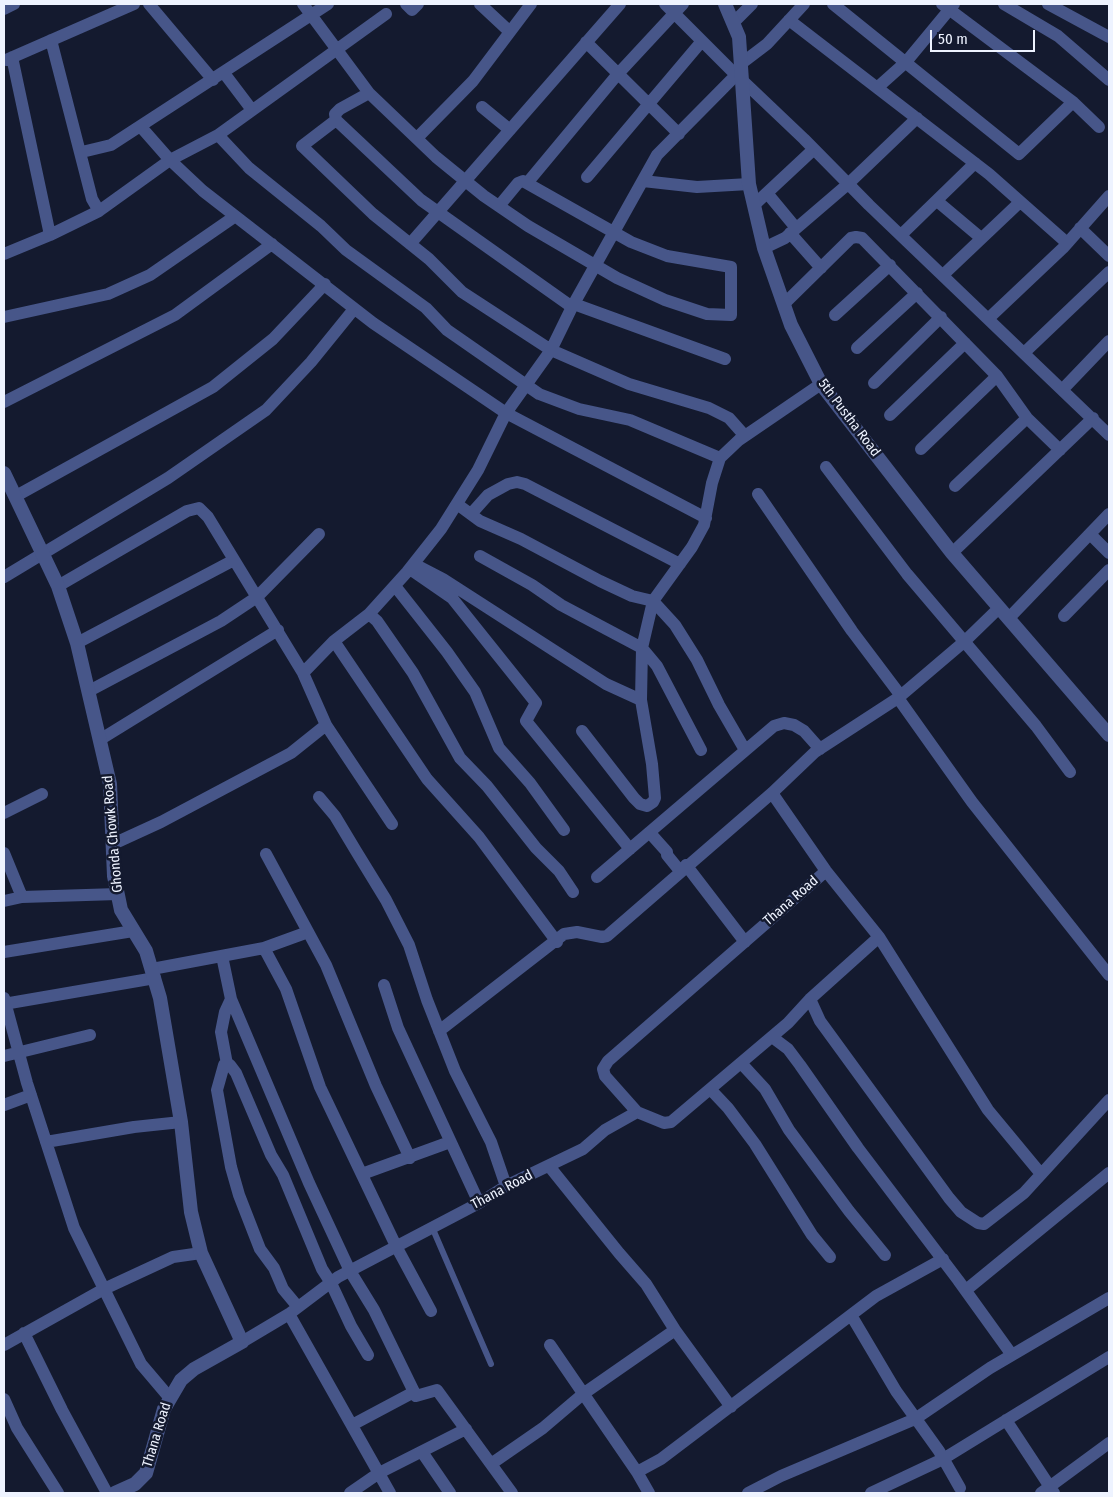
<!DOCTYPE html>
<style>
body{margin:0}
#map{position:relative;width:1113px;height:1497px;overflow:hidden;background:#141a2f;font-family:"Fira Sans Condensed",sans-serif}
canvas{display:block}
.frame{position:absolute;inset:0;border:5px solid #eef3ff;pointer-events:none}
.scale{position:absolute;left:930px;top:30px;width:105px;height:22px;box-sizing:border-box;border:2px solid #eef3ff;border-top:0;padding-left:6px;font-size:15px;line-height:18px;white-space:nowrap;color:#eef3ff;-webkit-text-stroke:4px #141a2f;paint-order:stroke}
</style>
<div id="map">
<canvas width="1113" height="1497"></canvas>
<div class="frame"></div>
<div class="scale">50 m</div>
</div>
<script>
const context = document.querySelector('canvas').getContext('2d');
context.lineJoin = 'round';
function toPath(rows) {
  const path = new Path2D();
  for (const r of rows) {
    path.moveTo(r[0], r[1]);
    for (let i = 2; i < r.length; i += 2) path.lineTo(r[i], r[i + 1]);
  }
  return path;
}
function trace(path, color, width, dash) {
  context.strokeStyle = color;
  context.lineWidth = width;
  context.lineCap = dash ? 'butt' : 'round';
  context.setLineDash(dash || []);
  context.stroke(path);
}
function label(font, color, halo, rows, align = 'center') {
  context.font = font + ' "Fira Sans Condensed",sans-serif';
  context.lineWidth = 5;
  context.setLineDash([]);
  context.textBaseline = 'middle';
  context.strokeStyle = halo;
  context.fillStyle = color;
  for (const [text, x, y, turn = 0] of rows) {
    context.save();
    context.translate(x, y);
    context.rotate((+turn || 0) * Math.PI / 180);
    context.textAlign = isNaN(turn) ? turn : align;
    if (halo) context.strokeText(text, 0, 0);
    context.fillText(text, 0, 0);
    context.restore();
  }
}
trace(toPath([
 [432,1227,491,1364]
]), '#475689', 6);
trace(toPath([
 [149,4,213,80],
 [303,4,369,93,436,157,484,196,528,226,617,278,665,300,707,314,731,315,731,267,667,256,631,242,523,181,518,183,499,206],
 [406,4,412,10,418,4],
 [480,4,510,32],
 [665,4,736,75],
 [833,4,1019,154,1073,102],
 [942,4,1073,102,1099,127],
 [1004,4,1058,36,1109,80],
 [1048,4,1109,37],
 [4,9,14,4],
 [789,20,989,174,1067,243],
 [733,23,752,4],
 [51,40,92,199,99,211],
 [586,42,679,134],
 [12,57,50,235,99,211,170,160,218,135,386,14],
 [6,60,134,4],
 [742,63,767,44,804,4],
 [224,73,252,110],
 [743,81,804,139,869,205,1109,435],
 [878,87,906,62,954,4],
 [369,93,340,109,335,114,336,120,421,200,572,307],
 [482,107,510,130],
 [336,120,302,146,373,214,429,259,462,292,551,350,629,384,709,408,729,418,745,436],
 [141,127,170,160,203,191,373,323,506,413,706,518],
 [218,135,249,168,321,226,346,250,426,308,447,330,539,394,579,409,630,420,720,458],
 [417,138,473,81,531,4],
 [82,152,111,145,328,4],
 [587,177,702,41],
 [643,181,697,187,749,184],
 [528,182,617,75,683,4],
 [767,193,796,228],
 [937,201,981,238],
 [754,205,814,149],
 [1080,228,1109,256],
 [790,233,821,268],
 [901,235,975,163],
 [410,244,620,4],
 [764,248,785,238,848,184,917,118],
 [4,254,50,235],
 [943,275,1020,202],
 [574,304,725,359],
 [784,304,851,238,856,237,862,238,997,376,1027,418,1060,450],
 [835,315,890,265],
 [4,317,108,294,150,275,234,217],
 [989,318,1063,248,1109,196],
 [857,348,917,293],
 [1025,352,1109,272],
 [874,383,941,317],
 [1063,389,1109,341],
 [4,402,175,315,272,244],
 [890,415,965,343],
 [921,449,997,376],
 [826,467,907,574,1036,726,1070,772],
 [955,486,1027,418],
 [758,494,852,631,901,696],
 [16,496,213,387,273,339,325,284],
 [457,504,480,521,521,539,600,581,632,596,653,601,642,648,641,700,652,764,655,798,653,802,647,806,640,804,634,798,582,731],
 [471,514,488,495,508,484,517,482,525,484,680,564],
 [1090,534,1109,553],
 [952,553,1093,418],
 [480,556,532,585,561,605,642,648,657,666,701,750],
 [416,565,443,579,606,684,641,700],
 [410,569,452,598,536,703,526,721,630,849],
 [4,577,168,478,266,410,311,362,354,309],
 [58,586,187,511,199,508,208,517,303,673,326,725,392,824],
 [395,586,447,652,475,692,499,748,530,783,564,830],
 [369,614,377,621,413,673,460,758,487,786,536,848,559,871,573,892],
 [1064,616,1109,570],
 [1008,619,1109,514],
 [334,641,427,779,479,837,557,942],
 [77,643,234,560],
 [303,673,334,641,369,614,407,572,441,529,478,470,506,413,551,350,572,307,657,155,742,69],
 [89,691,221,621,257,597,319,534],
 [898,698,972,802,1109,975],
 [101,739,278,630],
 [745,750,719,705,697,660,675,625,653,601,692,547,704,525,712,483,720,458,739,440,821,384],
 [772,793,826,871,879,937,988,1110,1041,1174],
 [319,797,335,816,356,851,386,900,409,945,427,1000,455,1071,491,1142,506,1186],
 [4,813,42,794],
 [650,833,667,852,667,855,680,871],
 [113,844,161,822,291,753,326,725],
 [4,853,22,897],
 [266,854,326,965,376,1086,410,1158],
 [686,865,745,942],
 [597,877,774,726,784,723,794,725,804,731,820,749],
 [4,901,22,897,118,894],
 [264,948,286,989,320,1087,396,1246,431,1311],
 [4,952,133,931],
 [222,956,231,999,225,1012,221,1032,227,1064],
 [152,969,264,948,308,932],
 [384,985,398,1028,479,1203],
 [4,998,27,1083,74,1228,141,1364,169,1397],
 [231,999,309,1183,350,1271,374,1310,416,1396,437,1390,512,1493],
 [810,999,820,1021,949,1198,961,1212,978,1223,984,1224,1024,1193,1109,1100],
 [4,1004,155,978],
 [439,1031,564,934,577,932,602,937,607,936,772,793,815,752,898,698,965,641,999,608],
 [772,1037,788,1049,800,1065,858,1148,958,1280,1012,1355],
 [4,1056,90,1035],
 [741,1063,765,1089,789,1130,849,1211,885,1255],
 [711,1090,728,1108,755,1144,812,1235,830,1257],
 [4,1105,31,1095],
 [637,1112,605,1076,603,1069,608,1061,826,871],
 [637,1112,664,1123,671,1122,788,1023,810,999,879,937],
 [46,1142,134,1127,181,1122],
 [549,1166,619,1253,646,1284,675,1330,731,1407],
 [362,1174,450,1142],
 [966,1290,1109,1173],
 [298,1307,283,1289,274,1268,260,1249,239,1195,231,1167,217,1090,224,1065,230,1065,236,1073,271,1155,283,1175,322,1269,331,1283,351,1326,368,1355],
 [289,1314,390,1493],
 [851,1315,896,1391,939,1451,960,1488],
 [24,1333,62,1410,107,1493],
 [242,1342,289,1314,338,1277,479,1203,506,1186,583,1149,605,1130,637,1112],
 [4,1345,104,1289,173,1257,201,1253],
 [550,1345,637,1472,649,1493],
 [4,1399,17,1428,58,1493],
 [1006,1420,1054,1493],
 [352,1425,414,1392],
 [422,1452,450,1493],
 [491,1464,543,1428,583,1394,675,1330],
 [637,1472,661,1459,876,1296,943,1259],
 [350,1493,379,1473,466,1429],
 [748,1493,781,1476,915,1419,990,1368,1109,1298],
 [871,1493,943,1459,1109,1357],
 [1041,1493,1109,1443]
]), '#475689', 12);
trace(toPath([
 [725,4,739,37,749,184,764,248,791,325,821,384,952,553,1109,735],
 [4,473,58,586,77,643,110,784,114,876,121,910,146,951,160,998,181,1122,191,1212,201,1253,242,1342,194,1369,181,1380,164,1409,146,1473,135,1484,115,1493]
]), '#475689', 14);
label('14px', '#eef3ff', '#141a2f', [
 ["5th Pustha Road",849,418,53],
 ["Ghonda Chowk Road",113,834,-95],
 ["Thana Road",791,901,-41],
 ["Thana Road",502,1190,-28],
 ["Thana Road",157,1435,-73]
]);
</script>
